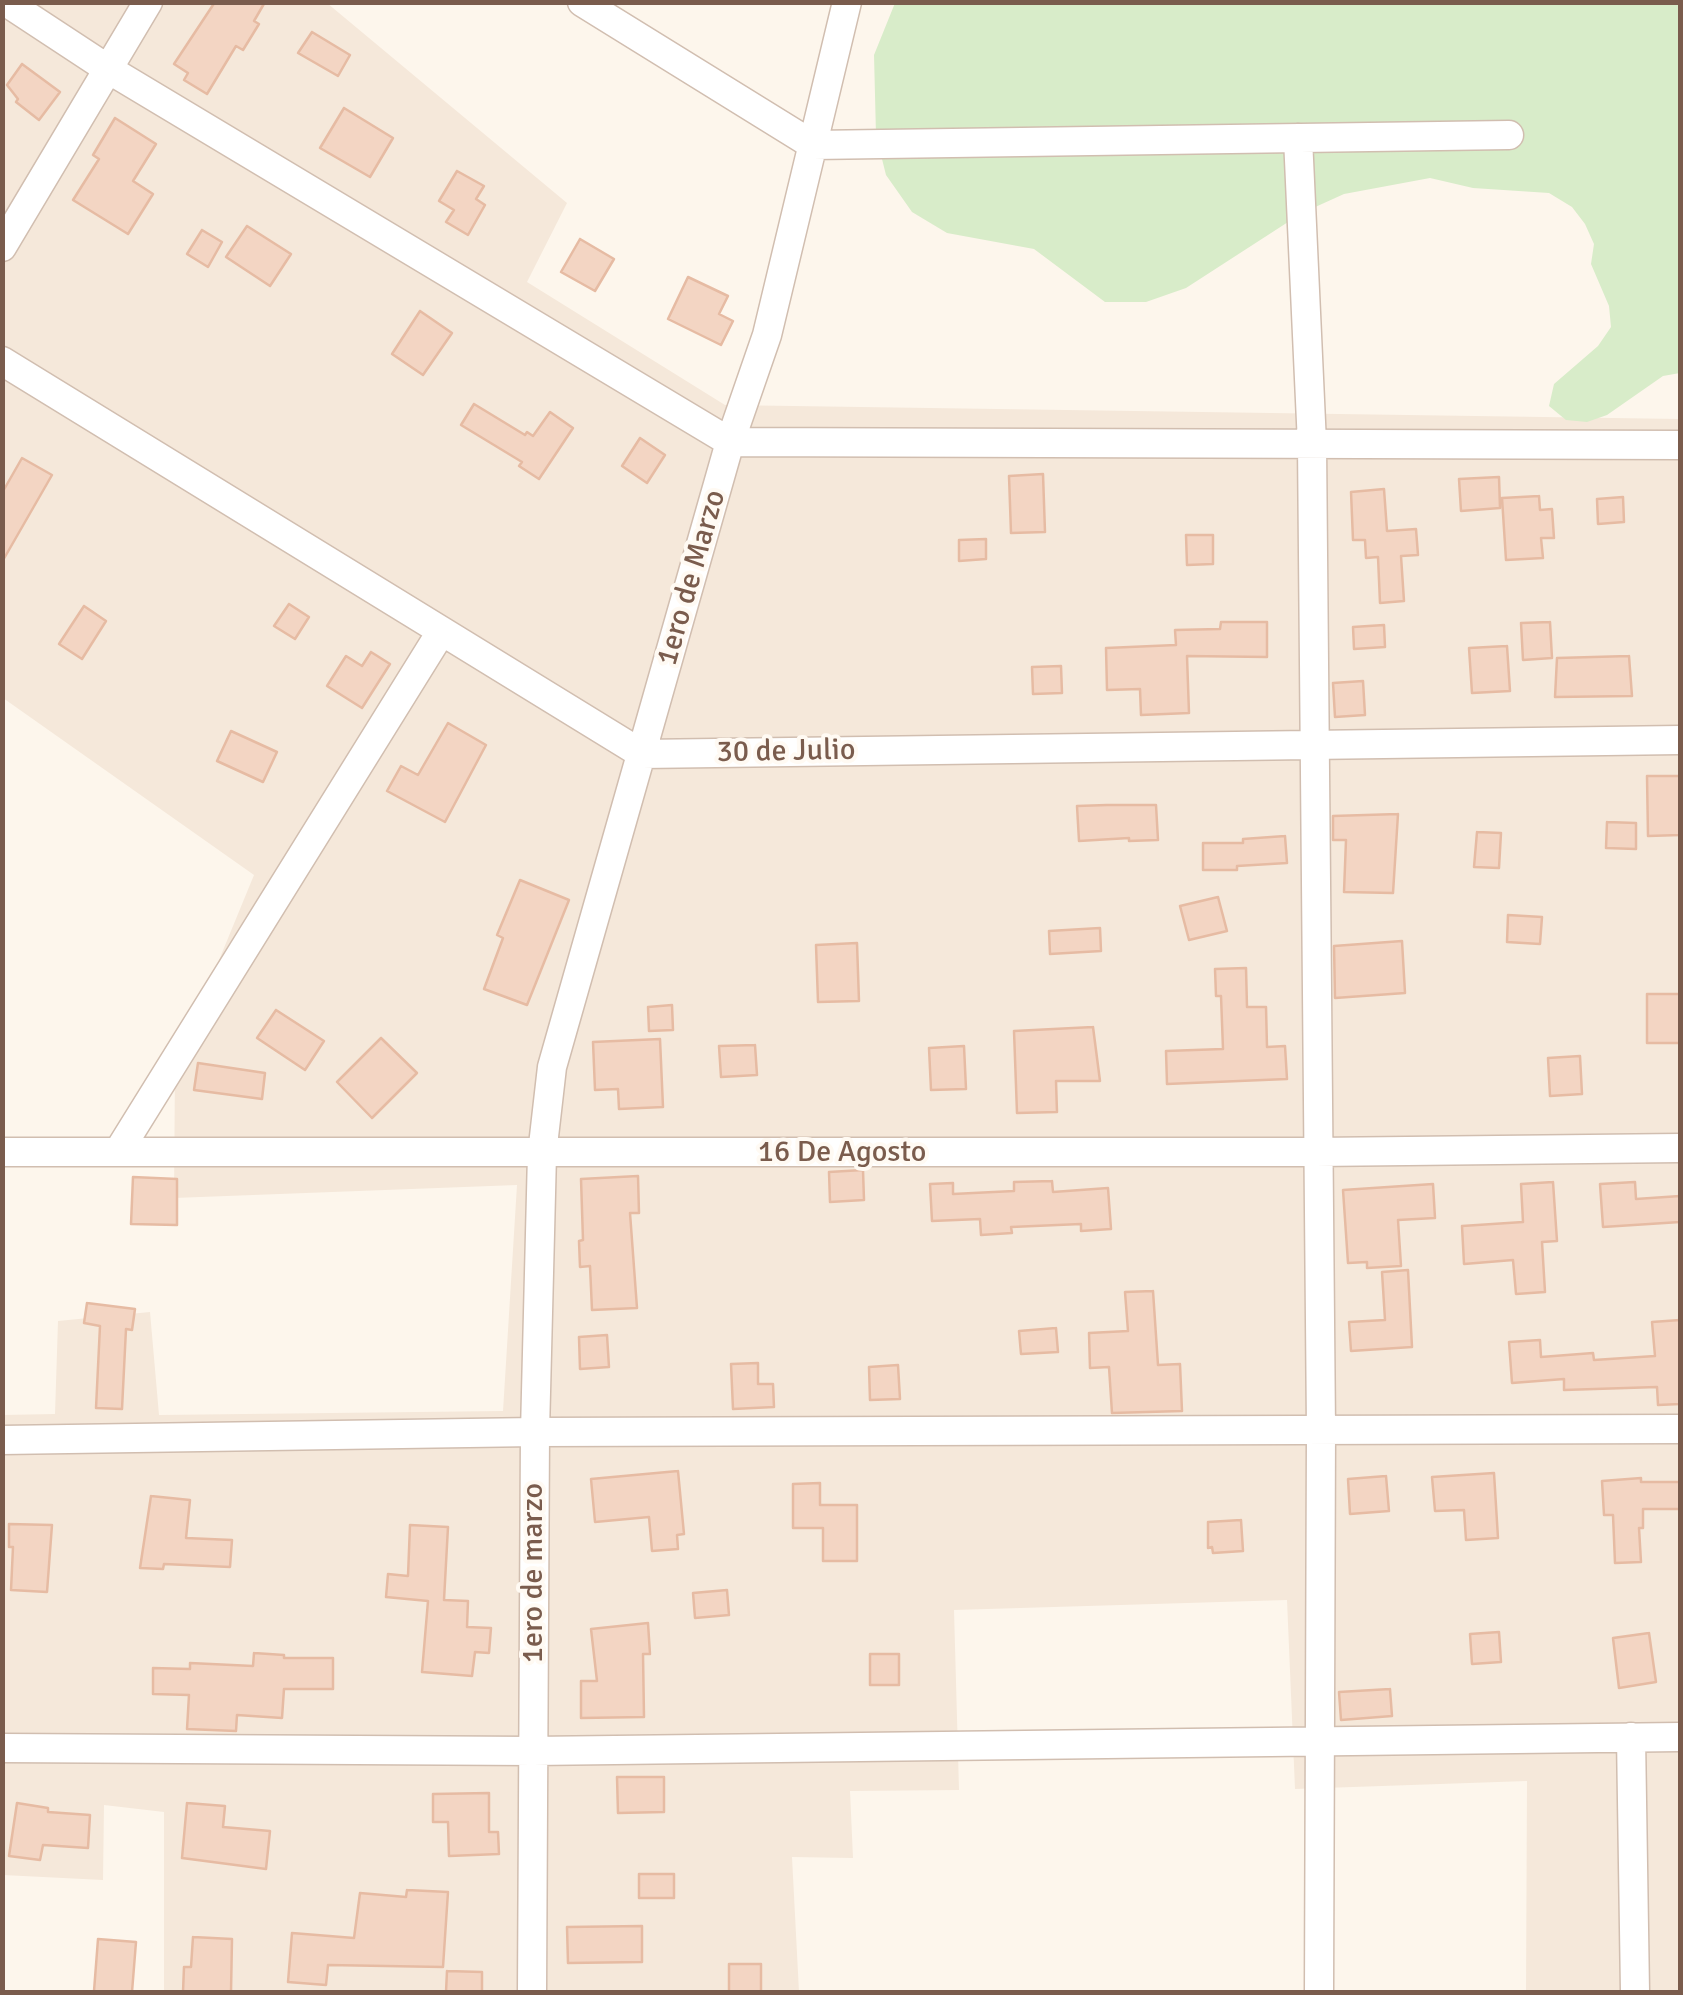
<!DOCTYPE html>
<style>
body{margin:0}
#map{position:relative;width:1683px;height:1995px;overflow:hidden;background:#fdf6ec;font-family:Signika,sans-serif}
canvas{display:block}
.frame{position:absolute;inset:0;border:5px solid #7a5c4d;pointer-events:none}
</style>
<div id="map">
<canvas width="1683" height="1995"></canvas>
<div class="frame"></div>
</div>
<script>
const context = document.querySelector('canvas').getContext('2d');
context.lineJoin = 'round';
function fillPath(path, color) {
  context.fillStyle = color;
  context.fill(path, 'evenodd');
}
function toPath(rows) {
  const path = new Path2D();
  for (const r of rows) {
    path.moveTo(r[0], r[1]);
    for (let i = 2; i < r.length; i += 2) path.lineTo(r[i], r[i + 1]);
  }
  return path;
}
function trace(path, color, width, dash) {
  context.strokeStyle = color;
  context.lineWidth = width;
  context.lineCap = dash ? 'butt' : 'round';
  context.setLineDash(dash || []);
  context.stroke(path);
}
function label(font, color, halo, rows, align = 'center') {
  context.font = font + ' Signika,sans-serif';
  context.lineWidth = 8;
  context.setLineDash([]);
  context.textBaseline = 'middle';
  context.strokeStyle = halo;
  context.fillStyle = color;
  for (const [text, x, y, turn = 0] of rows) {
    context.save();
    context.translate(x, y);
    context.rotate((+turn || 0) * Math.PI / 180);
    context.textAlign = isNaN(turn) ? turn : align;
    if (halo) context.strokeText(text, 0, 0);
    context.fillText(text, 0, 0);
    context.restore();
  }
}
fillPath(toPath([
 [3,3,327,3,567,203,527,282,725,405,1680,419,1680,1992,1526,1992,1527,1781,1295,1789,1287,1600,954,1610,959,1790,850,1791,853,1858,792,1857,799,1992,164,1992,164,1812,104,1805,103,1880,3,1875,3,1415,55,1414,58,1321,150,1312,159,1415,503,1411,517,1185,174,1198,175,1067,254,875,3,698]
]), '#f5e8da');
fillPath(toPath([
 [895,3,1680,3,1680,373,1663,376,1607,415,1587,422,1566,420,1549,406,1554,384,1598,346,1611,327,1609,306,1591,264,1594,244,1585,224,1572,207,1549,193,1473,188,1430,178,1344,194,1302,213,1186,288,1146,302,1105,302,1034,249,947,233,912,212,886,175,876,135,874,55]
]), '#d8ecc9');
const building = toPath([
 [215,2,265,2,254,21,259,24,243,50,236,46,207,94,184,80,188,73,174,64,215,2],
 [312,32,350,55,338,76,298,53,312,32],
 [22,64,60,92,39,120,16,102,18,99,7,85,22,64],
 [344,108,393,138,370,177,320,148,344,108],
 [115,118,156,144,133,181,153,194,128,234,73,200,99,159,93,155,115,118],
 [457,171,484,186,476,199,485,205,468,235,446,222,454,210,439,201,457,171],
 [247,226,291,254,270,286,226,257,247,226],
 [202,230,222,242,208,267,187,254,202,230],
 [580,239,614,259,595,291,561,272,580,239],
 [688,277,728,296,719,314,733,321,721,345,668,319,688,277],
 [420,311,452,333,423,375,392,354,420,311],
 [474,404,525,435,527,432,533,436,550,412,573,428,539,479,519,466,522,462,461,425,474,404],
 [640,438,665,455,647,483,622,466,640,438],
 [22,458,52,475,2,562,2,493,22,458],
 [1043,474,1045,532,1011,533,1009,476,1043,474],
 [1499,477,1500,508,1461,511,1459,479,1499,477],
 [1384,489,1387,531,1416,529,1418,555,1401,556,1404,601,1380,603,1378,557,1366,558,1365,540,1353,540,1351,492,1384,489],
 [1539,496,1540,510,1552,509,1554,538,1541,538,1543,558,1506,560,1502,498,1539,496],
 [1623,497,1624,522,1598,524,1597,499,1623,497],
 [1186,535,1213,535,1213,564,1187,565,1186,535],
 [986,539,986,559,959,561,959,540,986,539],
 [289,604,309,617,295,639,274,626,289,604],
 [84,606,106,621,82,659,59,644,84,606],
 [1221,622,1267,622,1267,657,1187,656,1189,713,1141,715,1140,689,1107,690,1106,648,1176,645,1175,630,1220,629,1221,622],
 [1550,622,1552,658,1523,660,1521,623,1550,622],
 [1384,625,1385,647,1354,649,1353,627,1384,625],
 [1507,646,1510,691,1472,693,1469,648,1507,646],
 [371,652,390,664,362,708,327,686,346,656,362,666,371,652],
 [1629,656,1632,696,1555,697,1557,658,1629,656],
 [1061,666,1062,693,1033,694,1032,667,1061,666],
 [1363,681,1365,715,1335,717,1333,683,1363,681],
 [448,723,486,745,445,822,387,791,401,766,418,775,448,723],
 [231,731,277,752,263,782,217,761,231,731],
 [1647,776,1680,776,1680,835,1648,836,1647,776],
 [1107,805,1156,805,1158,840,1129,841,1129,838,1079,841,1077,806,1107,805],
 [1398,814,1393,893,1344,892,1346,840,1333,840,1333,816,1398,814],
 [1607,822,1636,823,1636,849,1606,848,1607,822],
 [1477,832,1501,833,1499,868,1474,867,1477,832],
 [1285,836,1287,863,1237,866,1237,870,1203,870,1203,843,1243,843,1243,839,1285,836],
 [520,880,569,900,527,1005,484,989,503,938,497,935,520,880],
 [1218,897,1227,931,1189,940,1180,906,1218,897],
 [1508,915,1542,917,1540,944,1507,942,1508,915],
 [1100,928,1101,951,1050,954,1049,931,1100,928],
 [1402,941,1405,993,1335,998,1334,946,1402,941],
 [857,943,859,1001,818,1002,816,945,857,943],
 [1246,968,1247,1007,1266,1007,1267,1047,1285,1046,1287,1079,1167,1084,1166,1051,1223,1049,1221,996,1216,996,1215,969,1246,968],
 [1647,994,1680,994,1680,1043,1647,1043,1647,994],
 [672,1005,673,1030,649,1031,648,1007,672,1005],
 [276,1010,324,1041,305,1070,257,1038,276,1010],
 [1093,1027,1100,1081,1056,1081,1057,1112,1017,1113,1014,1031,1093,1027],
 [381,1038,417,1073,372,1118,337,1082,381,1038],
 [660,1039,663,1107,619,1109,618,1089,595,1090,593,1042,660,1039],
 [755,1045,757,1075,721,1077,719,1046,755,1045],
 [964,1046,966,1089,931,1090,929,1048,964,1046],
 [1580,1056,1582,1094,1550,1096,1548,1058,1580,1056],
 [198,1063,265,1073,262,1099,194,1090,198,1063],
 [863,1170,864,1200,830,1202,829,1172,863,1170],
 [638,1176,639,1213,630,1213,637,1308,592,1310,590,1266,580,1267,579,1241,583,1240,581,1179,638,1176],
 [133,1177,177,1179,177,1225,131,1224,133,1177],
 [1052,1181,1053,1192,1108,1188,1111,1229,1081,1231,1081,1224,1011,1227,1012,1233,981,1235,980,1219,932,1221,930,1184,953,1183,953,1194,1014,1191,1014,1182,1052,1181],
 [1553,1182,1557,1241,1542,1242,1545,1292,1516,1294,1513,1260,1464,1264,1462,1226,1523,1222,1521,1184,1553,1182],
 [1635,1182,1636,1199,1680,1196,1680,1222,1603,1227,1600,1184,1635,1182],
 [1433,1184,1435,1218,1398,1220,1401,1266,1367,1268,1367,1262,1348,1263,1343,1190,1433,1184],
 [1408,1270,1412,1347,1351,1351,1349,1322,1385,1320,1382,1272,1408,1270],
 [1153,1291,1158,1365,1180,1364,1182,1411,1112,1413,1109,1367,1090,1368,1089,1333,1128,1331,1125,1292,1153,1291],
 [87,1303,135,1309,132,1330,126,1329,122,1409,96,1408,100,1326,84,1323,87,1303],
 [1680,1320,1680,1404,1658,1405,1657,1387,1564,1390,1564,1379,1512,1383,1509,1342,1540,1340,1541,1357,1593,1353,1594,1360,1655,1356,1652,1322,1680,1320],
 [1056,1328,1058,1352,1021,1354,1019,1331,1056,1328],
 [607,1335,609,1367,580,1369,579,1337,607,1335],
 [758,1363,758,1384,773,1384,774,1407,733,1409,731,1364,758,1363],
 [898,1365,900,1399,870,1400,869,1367,898,1365],
 [678,1471,684,1534,677,1535,678,1549,652,1551,649,1517,595,1522,591,1479,678,1471],
 [1494,1473,1498,1538,1466,1540,1464,1510,1435,1511,1432,1477,1494,1473],
 [1386,1476,1389,1511,1350,1514,1348,1479,1386,1476],
 [1641,1478,1641,1482,1680,1482,1680,1509,1643,1509,1643,1528,1639,1528,1641,1562,1615,1563,1613,1515,1604,1515,1602,1481,1641,1478],
 [820,1483,820,1505,857,1505,857,1561,823,1561,823,1528,793,1528,793,1484,820,1483],
 [151,1496,190,1500,186,1538,232,1540,230,1567,164,1564,163,1569,140,1568,151,1496],
 [1241,1520,1243,1551,1213,1553,1212,1547,1208,1548,1208,1522,1241,1520],
 [9,1524,52,1525,47,1592,11,1590,13,1547,9,1547,9,1524],
 [410,1525,448,1527,444,1600,468,1601,467,1627,491,1628,489,1653,475,1652,472,1676,422,1672,428,1601,386,1597,388,1574,408,1576,410,1525],
 [727,1590,729,1615,695,1618,693,1593,727,1590],
 [648,1623,650,1654,643,1654,644,1717,581,1718,581,1681,597,1681,591,1629,648,1623],
 [1499,1632,1501,1662,1472,1664,1470,1634,1499,1632],
 [1649,1633,1656,1682,1619,1688,1613,1638,1649,1633],
 [254,1653,284,1655,284,1658,333,1658,333,1689,284,1689,282,1718,237,1715,236,1731,187,1729,189,1695,153,1694,153,1668,190,1669,190,1663,253,1666,254,1653],
 [870,1654,899,1654,899,1685,870,1685,870,1654],
 [1390,1689,1392,1716,1341,1720,1339,1692,1390,1689],
 [617,1777,664,1777,664,1812,618,1813,617,1777],
 [489,1793,489,1832,498,1832,499,1854,449,1856,448,1822,433,1822,433,1794,489,1793],
 [17,1803,48,1808,48,1812,90,1815,88,1848,43,1845,40,1860,9,1856,17,1803],
 [187,1803,225,1806,223,1827,270,1831,266,1869,182,1858,187,1803],
 [639,1874,674,1874,674,1898,639,1898,639,1874],
 [407,1890,448,1892,443,1967,328,1965,326,1985,288,1982,292,1933,354,1938,360,1893,406,1897,407,1890],
 [642,1926,642,1962,568,1963,567,1927,642,1926],
 [193,1937,232,1939,231,1992,183,1992,184,1967,191,1967,193,1937],
 [98,1939,136,1942,132,1992,94,1991,98,1939],
 [729,1964,761,1964,761,1992,729,1992,729,1964],
 [447,1971,482,1972,482,1992,446,1992,447,1971]
]);
fillPath(building, '#f3d5c3');
trace(building, '#e6bba3', 2.5);
const street = toPath([
 [6,2,108,69,730,442,1680,445],
 [582,2,813,145,1509,135],
 [1298,138,1312,444,1321,1430,1319,1992],
 [2,247,148,2],
 [2,361,642,754,1680,740],
 [2,1152,1316,1152,1680,1148],
 [118,1152,441,632],
 [2,1440,535,1432,1680,1429],
 [1631,1737,1635,1992],
 [2,1748,533,1751,1680,1737],
 [532,1992,535,1432,542,1154,552,1067,730,442,767,335,847,2]
]);
trace(street, '#d1beb0', 31);
trace(street, '#fff', 28);
label('30px', '#7a5c4d', '#fffaf3', [
 ["1ero de Marzo",692,578,-74],
 ["30 de Julio",786,752,-1],
 ["16 De Agosto",842,1153],
 ["1ero de marzo",534,1573,-90]
]);
</script>
